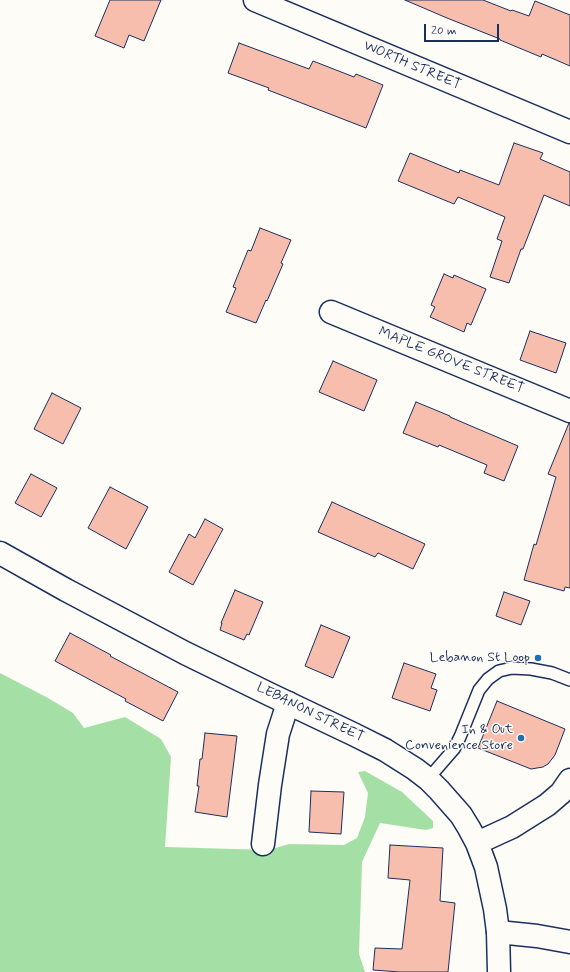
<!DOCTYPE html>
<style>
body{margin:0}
#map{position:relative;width:570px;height:972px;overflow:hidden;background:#fdfcf7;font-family:Mynerve,sans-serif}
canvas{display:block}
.scale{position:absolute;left:424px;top:24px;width:75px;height:18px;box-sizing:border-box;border:2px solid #1b2f5e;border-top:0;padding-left:5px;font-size:12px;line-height:14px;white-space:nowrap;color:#1b2f5e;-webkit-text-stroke:3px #fdfcf7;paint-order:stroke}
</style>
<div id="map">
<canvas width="570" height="972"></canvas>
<div class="scale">20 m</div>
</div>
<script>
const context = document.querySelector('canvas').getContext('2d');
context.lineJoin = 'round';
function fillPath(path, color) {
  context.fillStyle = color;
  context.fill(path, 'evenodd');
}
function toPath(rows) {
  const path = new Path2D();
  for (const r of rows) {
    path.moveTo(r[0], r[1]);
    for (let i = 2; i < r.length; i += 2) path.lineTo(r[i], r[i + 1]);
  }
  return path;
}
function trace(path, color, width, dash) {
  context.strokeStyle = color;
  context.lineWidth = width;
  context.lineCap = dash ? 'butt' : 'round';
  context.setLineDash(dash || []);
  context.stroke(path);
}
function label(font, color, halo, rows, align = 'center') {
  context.font = font + ' Mynerve,sans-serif';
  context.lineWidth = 3;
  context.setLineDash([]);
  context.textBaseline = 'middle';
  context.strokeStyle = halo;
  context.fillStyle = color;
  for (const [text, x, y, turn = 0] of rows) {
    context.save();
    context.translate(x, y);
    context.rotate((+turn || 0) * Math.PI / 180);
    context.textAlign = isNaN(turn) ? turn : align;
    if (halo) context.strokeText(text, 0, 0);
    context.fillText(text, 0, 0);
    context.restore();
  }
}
fillPath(toPath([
 [0,673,48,698,73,713,84,728,125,717,161,739,171,757,165,847,269,850,289,844,344,845,357,838,365,817,368,793,358,772,365,771,402,792,433,821,433,828,426,830,380,823,362,862,359,954,365,972,0,972]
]), '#a4dfa5');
const building = toPath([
 [110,0,161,0,144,41,129,35,124,48,95,36,110,0],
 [405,0,483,0,511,11,512,10,529,16,535,1,570,15,570,66,542,54,541,57,500,40,500,39,447,18,405,0],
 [239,43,309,69,313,61,354,77,356,74,383,85,366,128,268,90,269,88,228,73,239,43],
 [514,143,543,153,540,159,570,172,570,206,544,195,523,249,521,249,509,283,490,277,502,241,497,239,505,217,458,197,454,204,398,181,410,153,459,173,460,170,499,185,514,143],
 [260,228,291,240,281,263,283,264,267,301,266,300,256,323,226,312,236,288,233,287,248,250,251,251,260,228],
 [444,274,453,278,454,275,486,289,471,325,467,323,464,332,430,317,435,307,431,305,444,274],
 [530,331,566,343,556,373,520,360,530,331],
 [333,361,377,380,364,411,319,392,333,361],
 [52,393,81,408,63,444,34,429,52,393],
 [416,402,450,416,450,417,518,446,504,481,484,473,487,465,439,445,438,447,403,433,416,402],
 [569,423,570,423,570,588,565,587,564,591,524,580,534,544,536,545,556,477,548,474,569,423],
 [31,474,57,488,41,517,15,503,31,474],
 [110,487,148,507,126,549,88,528,110,487],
 [332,502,425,544,413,569,378,553,375,557,318,532,332,502],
 [205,519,223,529,193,585,169,572,189,534,195,538,205,519],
 [235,590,263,602,249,635,247,634,244,640,220,630,222,623,221,623,235,590],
 [504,592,530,601,521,625,496,616,504,592],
 [321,625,350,637,333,678,305,666,321,625],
 [70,633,111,655,110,656,178,692,163,721,125,701,126,699,55,661,70,633],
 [404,663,436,674,431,688,437,690,430,711,392,698,404,663],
 [497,701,565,729,555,755,548,764,543,767,531,769,478,748,497,701],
 [205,733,237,736,227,817,195,812,199,786,197,786,200,759,202,759,205,733],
 [311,791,344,792,341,834,309,832,311,791],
 [390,845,443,848,440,901,455,903,448,972,400,972,373,970,375,948,402,949,410,880,388,878,390,845]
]);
fillPath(building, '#f7bead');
trace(building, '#1b2f5e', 1);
const lane = toPath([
 [428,779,447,757,454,749,460,737,479,690,488,679,499,671,512,668,531,669,552,673,570,680]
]);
const street = toPath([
 [255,0,570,132],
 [331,312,570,411],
 [263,844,270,785,278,734,288,703],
 [498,932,537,936,570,942]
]);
const secondary = toPath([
 [0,553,66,590,185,653,271,695,353,734,385,750,415,769,428,779,439,790,461,815,469,828,477,843,486,867,495,909,498,932,499,972],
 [477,843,512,827,547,805,561,793,570,780]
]);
trace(lane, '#1b2f5e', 14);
trace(street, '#1b2f5e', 25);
trace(secondary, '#1b2f5e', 25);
trace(lane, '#fdfcf7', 11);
trace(street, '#fdfcf7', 22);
trace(secondary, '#fdfcf7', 22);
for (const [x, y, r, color] of [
 [538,658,4,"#1f6fb2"],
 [521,738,4,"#1f6fb2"]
]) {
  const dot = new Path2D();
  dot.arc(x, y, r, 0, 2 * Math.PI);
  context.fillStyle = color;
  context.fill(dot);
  trace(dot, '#fdfcf7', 1.5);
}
label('14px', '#1b2f5e', '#fdfcf7', [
 ["WORTH STREET",412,66,23],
 ["MAPLE GROVE STREET",451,361,22],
 ["LEBANON STREET",310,713,26]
]);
label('14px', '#1b2f5e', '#fdfcf7', [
 ["Lebanon St Loop",530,658],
 ["In & Out",513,730],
 ["Convenience Store",513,746]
], 'right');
</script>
